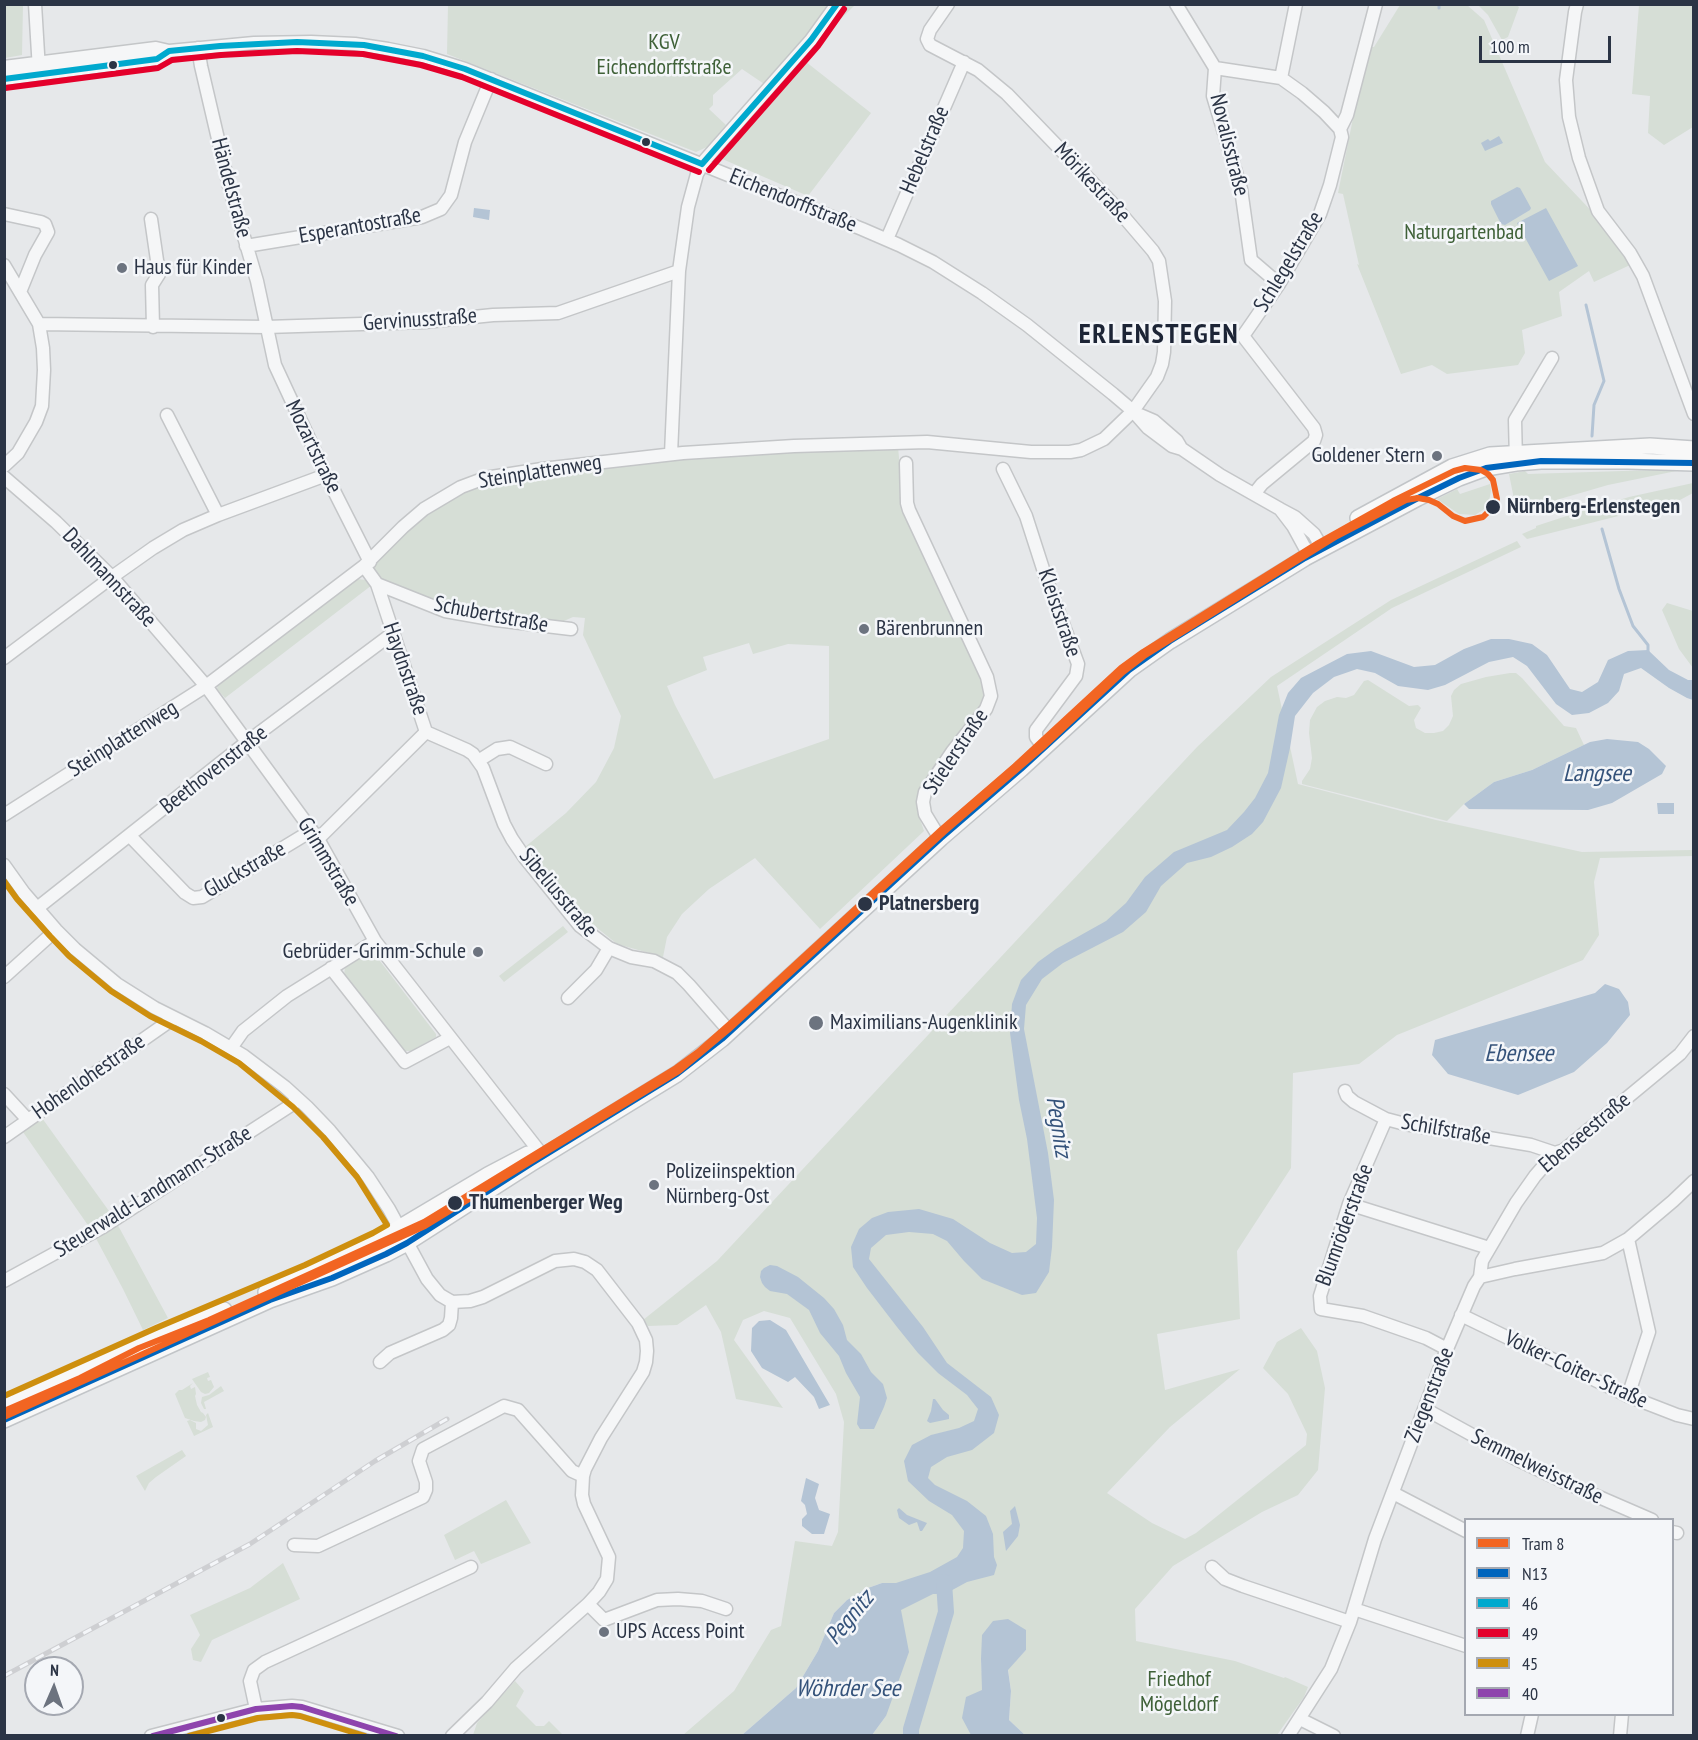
<!DOCTYPE html>
<meta charset="utf-8">
<style>
body{margin:0}
#map{position:relative;width:1698px;height:1740px;overflow:hidden;background:#e6e8ea;font-family:"PT Sans Narrow",sans-serif}
canvas{display:block}
.frame{position:absolute;inset:0;border:6px solid #2b3445;pointer-events:none}
.legend{position:absolute;left:1464px;top:1518px;width:210px;height:198px;box-sizing:border-box;background:#f4f6f9;border:2px solid #a4a8b1;margin:0;padding:8px 10px;list-style:none;font-size:18px;color:#2b3445}
.legend li{display:flex;align-items:center;gap:12px;height:30px}
.legend b{width:30px;border:2px solid #a4a8b1}
.north{position:absolute;left:24px;top:1656px;width:60px;height:60px;box-sizing:border-box;background:#f4f6f9;border:2px solid #a4a8b1;border-radius:50%;rotate:2deg;font-size:16px;font-weight:700;line-height:24px;text-align:center;color:#2b3445}
.north::after{content:'';display:block;margin:auto;width:21px;height:27px;background:#6c737f;clip-path:polygon(50% 0,100% 100%,50% 72%,0 100%)}
.scale{position:absolute;left:1479px;top:36px;width:132px;height:27px;box-sizing:border-box;border:3px solid #2b3445;border-top:0;padding-left:8px;font-size:18px;line-height:21px;white-space:nowrap;color:#2b3445;-webkit-text-stroke:4px #f4f6f9;paint-order:stroke}
</style>
<div id="map">
<canvas width="1698" height="1740"></canvas>
<div class="frame"></div>
<ul class="legend">
<li><b style="height:8px;background:#f26522"></b>Tram 8</li>
<li><b style="height:8px;background:#0065bd"></b>N13</li>
<li><b style="height:8px;background:#00a9ce"></b>46</li>
<li><b style="height:8px;background:#e4002b"></b>49</li>
<li><b style="height:8px;background:#ce8f0e"></b>45</li>
<li><b style="height:8px;background:#8e44ad"></b>40</li>
</ul>
<div class="north">N</div>
<div class="scale">100 m</div>
</div>
<script>
const context = document.querySelector('canvas').getContext('2d');
context.lineJoin = 'round';
function fillPath(path, color) {
  context.fillStyle = color;
  context.fill(path, 'evenodd');
}
function toPath(rows) {
  const path = new Path2D();
  for (const r of rows) {
    path.moveTo(r[0], r[1]);
    for (let i = 2; i < r.length; i += 2) path.lineTo(r[i], r[i + 1]);
  }
  return path;
}
function trace(path, color, width, dash) {
  context.strokeStyle = color;
  context.lineWidth = width;
  context.lineCap = dash ? 'butt' : 'round';
  context.setLineDash(dash || []);
  context.stroke(path);
}
function label(font, color, halo, rows, align = 'center') {
  context.font = font + ' "PT Sans Narrow",sans-serif';
  context.lineWidth = 5;
  context.setLineDash([]);
  context.textBaseline = 'middle';
  context.strokeStyle = halo;
  context.fillStyle = color;
  for (const [text, x, y, turn = 0] of rows) {
    context.save();
    context.translate(x, y);
    context.rotate((+turn || 0) * Math.PI / 180);
    context.textAlign = isNaN(turn) ? turn : align;
    if (halo) context.strokeText(text, 0, 0);
    context.fillText(text, 0, 0);
    context.restore();
  }
}
fillPath(toPath([
 [4,5,23,5,22,55,5,58],
 [448,5,855,5,801,58,871,113,808,196,720,158,776,92,742,69,713,95,713,105,709,109,726,125,707,147,696,152,447,54],
 [1400,5,1467,5,1484,20,1545,162,1599,219,1630,265,1594,282,1589,271,1559,292,1562,316,1522,330,1525,353,1518,365,1447,374,1432,365,1401,374,1357,264,1359,265,1343,194,1338,193,1357,98,1372,47,1374,47],
 [1478,5,1516,5,1519,7,1508,37,1502,40,1488,15],
 [1639,5,1693,5,1693,127,1664,145,1648,133,1650,96,1632,94],
 [898,447,903,501,985,685,985,700,978,712,922,786,918,798,917,810,924,831,820,929,755,858,709,889,682,914,667,937,663,957,617,944,591,923,525,847,566,813,596,782,614,748,621,716,583,635,585,618,573,617,557,624,446,607,379,581,373,572,375,562,409,524,471,486,550,471,732,454],
 [749,643,753,654,788,644,829,646,829,739,714,779,675,705,667,686,707,670,703,657],
 [1686,469,1608,485,1546,503,1543,501,1512,511,1507,501,1514,499,1509,474,1525,471,1528,474],
 [1693,483,1693,493,1678,501,1527,539,1522,534,1536,528,1536,526,1582,511,1629,497],
 [1490,484,1491,491,1489,501,1483,510,1475,515,1459,514,1437,499,1457,489,1460,494],
 [1517,541,1521,547,1392,608,1277,686,1298,784,1436,820,1582,852,1692,850,1693,856,1600,858,1594,882,1599,935,1583,960,1397,1035,1359,1064,1293,1073,1291,1168,1237,1251,1240,1319,1157,1334,1165,1390,1240,1369,1170,1427,1107,1493,1152,1523,1185,1539,1196,1533,1306,1445,1307,1434,1288,1394,1263,1368,1277,1342,1301,1328,1317,1351,1325,1388,1318,1470,1298,1495,1262,1512,1173,1566,1135,1609,1136,1641,1235,1661,1284,1678,1285,1677,1308,1687,1304,1697,1277,1735,1025,1735,1009,1720,1011,1691,1008,1669,1026,1650,981,1659,983,1690,971,1735,976,1735,872,1735,886,1716,882,1583,868,1588,847,1600,834,1613,818,1651,796,1688,742,1735,683,1735,734,1691,771,1630,781,1626,795,1541,832,1546,838,1532,844,1422,836,1394,790,1318,764,1311,743,1320,734,1340,783,1408,736,1399,721,1332,706,1305,677,1325,648,1326,643,1320,717,1261,1197,747,1271,677,1391,600],
 [357,579,366,580,372,585,225,698,217,689,218,683],
 [1667,603,1693,611,1693,668,1679,649,1662,610],
 [1510,673,1516,673,1522,678,1564,726,1576,728,1584,745,1532,770,1494,782,1464,804,1447,821,1302,784,1302,781,1310,769,1312,758,1309,733,1310,720,1317,707,1325,701,1337,697,1346,698,1354,695,1364,681,1368,680,1409,706,1418,705,1421,708,1414,720,1416,728,1425,733,1434,733,1443,731,1449,725,1453,716,1451,696,1454,690,1461,684,1486,677],
 [563,926,568,932,504,982,499,976],
 [369,952,373,952,436,1034,436,1037,411,1051,403,1051,344,975,345,967],
 [42,1118,114,1218,168,1318,143,1330,123,1289,92,1231,23,1132],
 [208,1372,210,1377,207,1378,208,1381,211,1380,214,1387,209,1393,205,1394,201,1392,192,1379],
 [193,1383,190,1386,191,1389,195,1387,196,1394,195,1396,197,1405,201,1412,203,1413,206,1417,205,1420,201,1422,194,1421,185,1418,175,1394,179,1390,182,1390],
 [221,1386,224,1391,204,1402,206,1409,204,1409,201,1403,202,1397,209,1395],
 [208,1413,213,1427,194,1436,187,1421,190,1420,196,1423,196,1429,201,1431,208,1425,206,1415],
 [182,1450,186,1456,156,1477,149,1483,145,1491,136,1476],
 [506,1500,531,1543,481,1564,474,1551,455,1560,444,1535],
 [283,1563,300,1599,212,1640,201,1662,193,1660,191,1649,200,1635,190,1615,250,1588],
 [515,1681,524,1691,516,1706,536,1726,544,1726,549,1721,563,1735,473,1735,477,1723]
]), '#d6ded6');
fillPath(toPath([
 [1499,136,1503,143,1485,151,1481,143,1488,139,1490,141],
 [1517,187,1520,188,1531,208,1530,210,1505,225,1501,224,1491,204,1491,201],
 [474,208,490,210,489,220,473,217],
 [1546,208,1578,266,1549,281,1517,223],
 [1491,639,1509,639,1532,644,1547,655,1570,689,1582,692,1598,682,1608,660,1628,651,1648,650,1669,670,1688,680,1693,680,1693,700,1687,698,1669,688,1641,668,1624,674,1619,691,1608,703,1589,713,1572,715,1556,704,1527,666,1513,657,1489,662,1445,685,1428,690,1398,686,1375,673,1357,669,1334,677,1313,693,1295,716,1290,748,1281,788,1263,822,1252,834,1232,847,1211,857,1187,863,1161,886,1146,912,1123,932,1063,963,1042,979,1026,1005,1024,1029,1048,1153,1054,1200,1052,1247,1049,1272,1036,1293,1022,1295,982,1279,964,1261,947,1241,933,1234,909,1232,886,1235,871,1248,869,1259,923,1327,947,1363,991,1397,999,1415,994,1433,972,1450,947,1457,931,1467,928,1478,935,1485,967,1501,986,1516,993,1534,994,1557,997,1565,994,1575,967,1582,945,1594,933,1594,901,1610,909,1652,886,1716,872,1735,742,1735,796,1688,818,1651,834,1613,847,1600,868,1588,882,1583,896,1583,930,1572,957,1557,963,1548,964,1531,952,1515,929,1501,908,1481,904,1461,912,1445,931,1435,959,1428,974,1421,978,1409,967,1395,938,1373,918,1353,897,1327,867,1288,853,1267,851,1247,859,1229,872,1218,888,1212,919,1209,953,1219,990,1243,1012,1253,1026,1252,1036,1244,1037,1218,1027,1139,1019,1100,1010,1033,1012,1004,1021,980,1038,962,1056,949,1106,921,1126,903,1145,877,1174,852,1227,830,1244,812,1255,798,1268,773,1279,715,1288,693,1301,678,1347,654,1371,651,1414,667,1435,665,1464,649],
 [1607,739,1638,742,1649,749,1666,766,1662,774,1612,803,1588,810,1469,809,1464,804,1494,782,1532,770,1590,742],
 [1657,803,1674,803,1674,814,1658,814],
 [1605,984,1619,989,1628,1002,1630,1015,1607,1043,1574,1072,1518,1095,1448,1074,1432,1055,1435,1040,1595,993],
 [770,1265,777,1266,798,1277,824,1298,834,1309,843,1325,847,1340,861,1354,871,1372,883,1384,887,1398,884,1407,874,1429,860,1429,857,1424,860,1397,846,1373,839,1356,820,1333,809,1310,787,1294,770,1291,765,1287,762,1283,760,1277,761,1271,764,1268],
 [770,1320,786,1330,830,1405,819,1409,814,1397,795,1377,788,1382,762,1368,751,1351,752,1328,759,1321],
 [933,1399,935,1399,943,1410,949,1415,949,1419,930,1423,927,1421,931,1411],
 [806,1478,819,1484,815,1498,819,1510,830,1514,824,1534,812,1534,802,1526,802,1519,807,1514,805,1505,801,1501],
 [1015,1506,1020,1525,1018,1536,1006,1551,1003,1532,1012,1524,1010,1511],
 [899,1508,907,1515,927,1523,922,1531,920,1531,917,1522,909,1525,899,1518,897,1510],
 [1008,1619,1026,1630,1026,1650,1008,1670,1011,1691,1009,1720,1025,1735,971,1735,962,1718,966,1697,982,1690,981,1659,982,1635,993,1621]
]), '#b4c4d5');
trace(toPath([
 [1439,8,1439,4],
 [1586,305,1604,381,1594,405,1592,436],
 [1602,529,1619,589,1633,626,1648,645,1648,652]
]), '#b4c4d5', 3);
trace(toPath([
 [911,1736,911,1729,946,1612,944,1582]
]), '#b4c4d5', 16);
const minor = toPath([
 [35,4,39,70],
 [1176,4,1215,68,1213,96,1241,189,1251,260,1279,284],
 [1577,4,1575,12,1566,80,1569,117,1579,158,1598,211,1630,253,1643,276,1694,414],
 [198,48,201,66,229,186,257,281,275,365,326,475,370,562],
 [4,67,156,48,169,51,254,43,311,42,355,44,388,49,423,56,465,69,862,229,899,245,933,262,982,293,1027,325,1113,394,1133,411,1148,428,1172,446,1182,449,1220,475,1280,509,1295,517,1314,534,1318,541,1316,553,1305,548,1293,526,1280,509],
 [1215,68,1281,78,1302,93,1324,112,1340,129,1342,137,1330,185,1320,214,1279,284,1243,336,1314,428,1316,435,1314,441,1262,484,1254,494],
 [1281,78,1296,4],
 [4,79,157,59,169,51],
 [1340,129,1347,115,1376,4],
 [4,214,41,222,45,224,48,232,35,255,20,292],
 [151,219,159,274,152,285,153,327],
 [887,239,964,62],
 [246,246,422,217,441,209,451,195,465,142,491,79],
 [4,265,39,324,43,348,44,370,42,406,36,422,18,453,4,466],
 [39,324,266,327,425,322,493,315,558,313,679,271],
 [167,415,218,515],
 [1140,415,1154,421,1177,441,1180,446],
 [671,454,679,271,688,207,697,174,705,160,811,40,837,4],
 [1516,461,1515,420,1552,358],
 [906,463,907,503,909,510,987,677,991,696,986,709,952,752,925,792,923,802,925,814,936,832,941,838],
 [1003,469,1026,516,1045,575,1078,664,1076,676,1036,730,1036,737,1044,748],
 [4,477,56,522,112,577,206,686,318,839,375,941,543,1156],
 [377,584,445,611,496,620,571,629],
 [4,658,112,577,153,548,183,530,218,515,326,475],
 [426,732,467,750,473,754,483,768,504,824,512,839,525,858,580,926,609,948,631,957,654,961,677,973,689,985,730,1032],
 [478,761,497,749,510,747,546,764],
 [4,815,206,686,364,566,403,527,424,509,461,487,485,478,542,469,683,453,794,446,927,442,1031,452,1070,452,1081,450,1104,439,1133,411,1157,377,1162,364,1164,352,1165,301,1159,261,1153,251,1112,203,1007,94,978,70,930,45,927,39,930,30,948,4],
 [130,836,185,893,193,898,202,897,311,831],
 [318,839,426,732,377,584,364,566],
 [4,865,24,893,56,930,75,949,117,984,155,1008,205,1033,244,1056,285,1087,307,1107,330,1131,368,1177,389,1209,427,1279,440,1295,452,1302,470,1301,483,1297,555,1261,574,1259,585,1262,597,1270,638,1323,646,1340,647,1351,646,1362,643,1372,601,1438,585,1469,583,1476,582,1495,584,1504,609,1557,607,1579,599,1592,588,1604,516,1668,487,1702,452,1736],
 [36,909,247,742,393,633],
 [331,968,405,1062,450,1038],
 [4,977,56,930],
 [568,998,596,970,609,948],
 [231,1048,243,1031,287,996,375,941],
 [1345,1091,1347,1096,1354,1102,1386,1119,1405,1124,1531,1145,1555,1153],
 [4,1094,28,1120],
 [1386,1119,1349,1204,1320,1296,1321,1309,1363,1316,1426,1338,1447,1349],
 [4,1137,174,1018],
 [1349,1204,1489,1248],
 [1480,1277,1482,1261,1516,1203,1535,1176,1555,1153,1564,1150,1680,1054,1694,1036],
 [4,1281,103,1227,299,1100],
 [1461,1315,1628,1396,1677,1415,1694,1419],
 [380,1362,390,1353,443,1330,449,1325,451,1318,452,1302],
 [1628,1396,1649,1332,1628,1239],
 [1425,1409,1516,1459,1562,1481,1652,1520],
 [1393,1493,1466,1531],
 [1672,1532,1677,1533],
 [294,1545,318,1546,423,1497,426,1490,426,1482,419,1461,423,1449,504,1406,518,1410,572,1471,583,1476],
 [1212,1567,1225,1579,1243,1586,1350,1622],
 [588,1604,604,1620,657,1600,678,1599,702,1601,726,1609],
 [1354,1609,1466,1646],
 [256,1709,250,1681,254,1670,265,1662,471,1567],
 [1300,1719,1334,1736],
 [151,1736,256,1709,292,1706,302,1707,398,1736],
 [1288,1736,1331,1669,1350,1622,1375,1539,1447,1349,1474,1286,1480,1277,1515,1269,1603,1253,1628,1239,1673,1201,1694,1181],
 [1527,1736,1532,1714],
 [1620,1736,1622,1714]
]);
const major = toPath([
 [1358,518,1452,467,1490,455,1650,446,1694,449],
 [266,1292,377,1241,488,1175,528,1154],
 [4,1406,160,1336,224,1310],
 [4,1420,270,1300,332,1278,386,1254,407,1243,532,1163,677,1074,722,1039,941,838,1021,769,1129,670,1170,641,1305,558,1418,498,1459,478,1486,468,1516,463,1541,461,1628,461,1694,463]
]);
trace(minor, '#c4c6c8', 15);
trace(major, '#c2c5c8', 18);
trace(minor, '#f5f6f7', 12);
trace(major, '#f8f8f8', 15);
const rail = toPath([
 [4,1676,250,1544,375,1461,447,1419]
]);
trace(rail, '#cecfd2', 5);
trace(rail, '#f4f6f9', 3, [9]);
trace(toPath([
 [4,1420,270,1300,332,1278,386,1254,407,1243,532,1163,677,1074,722,1039,941,838,1021,769,1129,670,1170,641,1305,558,1418,498,1459,478,1486,468,1541,461,1694,463]
]), '#0065bd', 6);
trace(toPath([
 [4,79,157,59,169,51,220,46,297,42,364,45,423,56,465,69,702,164],
 [702,164,811,40,837,4]
]), '#00a9ce', 6);
trace(toPath([
 [5,88,158,68,172,60,221,55,297,51,363,54,421,65,462,77,699,172],
 [709,170,818,46,844,9]
]), '#e4002b', 6);
trace(toPath([
 [4,881,17,899,50,936,69,956,111,991,150,1016,201,1041,239,1063,293,1107,323,1137,357,1177,387,1225,373,1233,305,1265,156,1328,4,1396],
 [189,1736,258,1718,292,1715,300,1716,365,1736]
]), '#ce8f0e', 6);
trace(toPath([
 [153,1736,256,1709,292,1706,302,1707,396,1736]
]), '#8e44ad', 6);
trace(toPath([
 [4,1411,80,1378,139,1348,209,1320,424,1222,676,1068,698,1052,750,1006,942,829,1015,766,1121,668,1143,652,1318,543,1393,501,1454,471,1465,468,1481,470,1488,474,1493,480,1497,499,1493,507,1483,517,1465,521,1453,516,1438,504,1429,500,1418,498,1406,500,1337,536,1144,656,1123,672,1043,747,944,832,728,1030,679,1071,425,1226,4,1417]
]), '#f26522', 6);
for (const [x, y, r, color] of [
 [113,65,5,"#2b3445"],
 [646,142,5,"#2b3445"],
 [122,268,6,"#6c737f"],
 [1437,456,6,"#6c737f"],
 [1493,507,8,"#2b3445"],
 [864,629,6,"#6c737f"],
 [865,904,8,"#2b3445"],
 [478,952,6,"#6c737f"],
 [816,1023,8,"#6c737f"],
 [654,1185,6,"#6c737f"],
 [455,1203,8,"#2b3445"],
 [604,1632,6,"#6c737f"],
 [221,1718,5,"#2b3445"]
]) {
  const dot = new Path2D();
  dot.arc(x, y, r, 0, 2 * Math.PI);
  context.fillStyle = color;
  context.fill(dot);
  trace(dot, '#f4f6f9', 2);
}
label('22px', '#3f6138', '#f4f6f9', [
 ["KGV",664,43],
 ["Eichendorffstraße",664,68],
 ["Naturgartenbad",1464,233],
 ["Friedhof",1179,1680],
 ["Mögeldorf",1179,1705]
]);
label('22px', '#2b3445', '#f4f6f9', [
 ["Novalisstraße",1229,145,76],
 ["Hebelstraße",925,150,-67],
 ["Mörikestraße",1092,183,47],
 ["Händelstraße",231,188,75],
 ["Eichendorffstraße",793,201,22],
 ["Esperantostraße",360,226,-10],
 ["Schlegelstraße",1289,262,-59],
 ["Gervinusstraße",420,320,-4],
 ["Mozartstraße",313,447,64],
 ["Steinplattenweg",540,472,-9],
 ["Dahlmannstraße",109,578,47],
 ["Kleiststraße",1059,613,71],
 ["Schubertstraße",491,615,11],
 ["Haydnstraße",405,669,71],
 ["Steinplattenweg",123,739,-32],
 ["Stielerstraße",956,752,-56],
 ["Beethovenstraße",214,770,-38],
 ["Grimmstraße",328,862,59],
 ["Gluckstraße",245,870,-30],
 ["Sibeliusstraße",558,893,50],
 ["Hohenlohestraße",89,1077,-35],
 ["Schilfstraße",1446,1130,10],
 ["Ebenseestraße",1585,1133,-40],
 ["Steuerwald-Landmann-Straße",153,1192,-32],
 ["Blumröderstraße",1345,1225,-70],
 ["Volker-Coiter-Straße",1576,1370,25],
 ["Ziegenstraße",1430,1395,-69],
 ["Semmelweisstraße",1537,1467,26]
]);
label('22px', '#2b3445', '#f4f6f9', [
 ["Haus für Kinder",134,268],
 ["Goldener Stern",1425,456,"right"],
 ["Bärenbrunnen",876,629],
 ["Gebrüder-Grimm-Schule",466,952,"right"],
 ["Maximilians-Augenklinik",830,1023],
 ["Polizeiinspektion",666,1172],
 ["Nürnberg-Ost",666,1197],
 ["UPS Access Point",616,1632]
], 'left');
label('bold 22px', '#2b3445', '#f4f6f9', [
 ["Nürnberg-Erlenstegen",1507,507],
 ["Platnersberg",879,904],
 ["Thumenberger Weg",469,1203]
], 'left');
label('italic 24px', '#34527a', '#f4f6f9', [
 ["Langsee",1597,774],
 ["Ebensee",1519,1054],
 ["Pegnitz",1058,1127,81],
 ["Pegnitz",850,1618,-51],
 ["Wöhrder See",848,1689]
]);
context.letterSpacing = '1.5px';
label('bold 28px', '#1d2536', '#f4f6f9', [
 ["ERLENSTEGEN",1159,335]
]);
context.letterSpacing = '0px';
</script>
